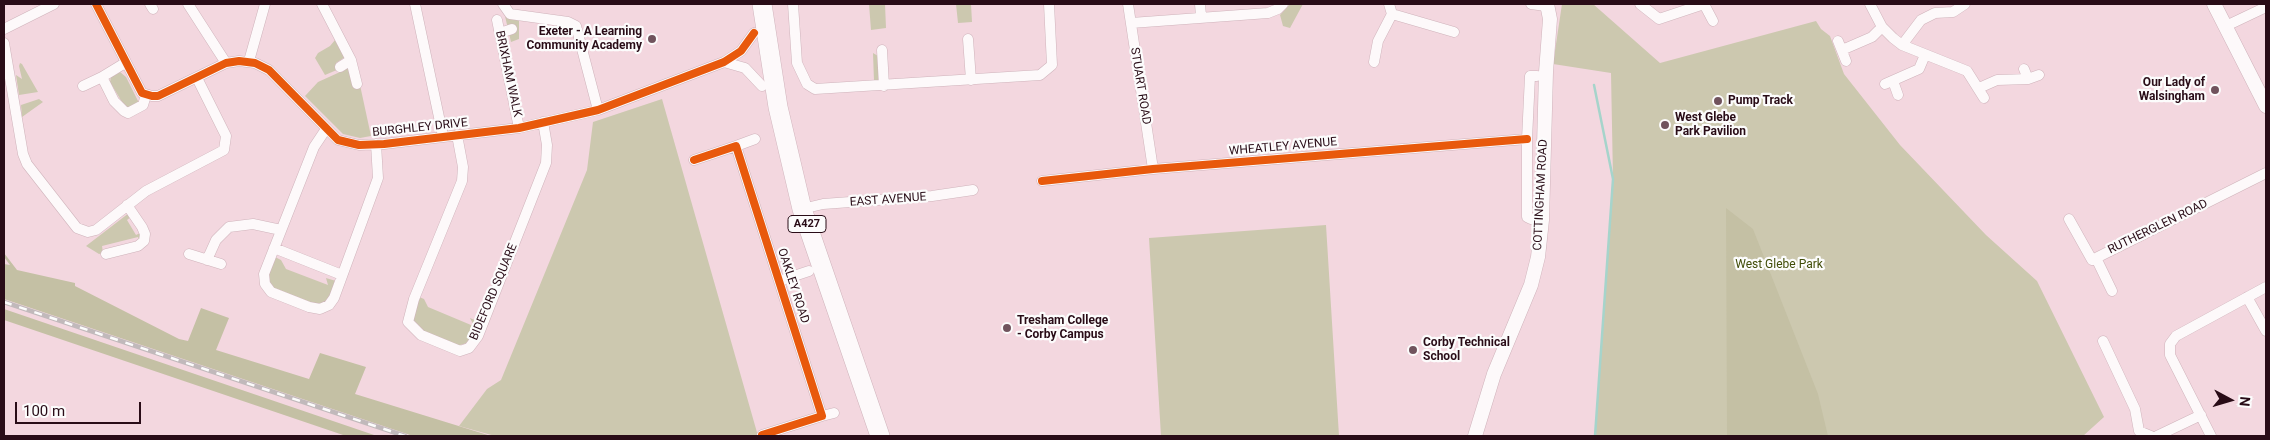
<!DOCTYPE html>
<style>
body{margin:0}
#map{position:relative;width:2270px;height:440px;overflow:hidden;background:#f3d7df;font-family:Roboto,sans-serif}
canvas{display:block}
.frame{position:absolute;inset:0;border:5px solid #290c17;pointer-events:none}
.north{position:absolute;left:2205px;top:375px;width:50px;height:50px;-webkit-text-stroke:4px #fcfcfc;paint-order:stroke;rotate:96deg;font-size:14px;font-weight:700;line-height:20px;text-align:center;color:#290c17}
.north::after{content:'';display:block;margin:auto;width:18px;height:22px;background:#290c17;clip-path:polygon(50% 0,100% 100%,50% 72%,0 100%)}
.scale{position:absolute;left:15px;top:402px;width:126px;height:22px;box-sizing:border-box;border:2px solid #290c17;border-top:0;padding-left:6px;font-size:15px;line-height:18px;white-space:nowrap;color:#290c17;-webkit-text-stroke:4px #fcfcfc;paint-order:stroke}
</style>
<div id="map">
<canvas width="2270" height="440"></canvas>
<div class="frame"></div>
<div class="north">N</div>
<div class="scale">100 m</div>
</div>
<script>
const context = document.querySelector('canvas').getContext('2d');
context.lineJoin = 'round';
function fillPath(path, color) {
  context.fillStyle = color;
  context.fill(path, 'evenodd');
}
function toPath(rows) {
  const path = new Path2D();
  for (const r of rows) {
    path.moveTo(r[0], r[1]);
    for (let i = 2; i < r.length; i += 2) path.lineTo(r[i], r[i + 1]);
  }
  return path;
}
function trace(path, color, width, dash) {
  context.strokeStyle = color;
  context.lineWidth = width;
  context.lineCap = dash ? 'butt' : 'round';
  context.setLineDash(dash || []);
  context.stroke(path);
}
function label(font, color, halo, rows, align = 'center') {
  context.font = font + ' Roboto,sans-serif';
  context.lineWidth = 4.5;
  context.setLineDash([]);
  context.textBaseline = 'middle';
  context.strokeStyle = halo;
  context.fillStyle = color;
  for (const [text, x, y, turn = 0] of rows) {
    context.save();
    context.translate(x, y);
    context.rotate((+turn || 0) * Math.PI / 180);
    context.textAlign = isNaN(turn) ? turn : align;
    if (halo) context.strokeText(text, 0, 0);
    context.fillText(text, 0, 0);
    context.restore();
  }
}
fillPath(toPath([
 [869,4,885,4,886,28,871,30],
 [956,4,971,4,972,22,958,23],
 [1290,4,1303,4,1290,28,1283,26,1280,15],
 [1562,4,1593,4,1660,63,1816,21,1821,29,1830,36,1844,74,1900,145,1986,235,2037,281,2104,417,2083,436,1595,436,1613,179,1611,73,1553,64],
 [505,16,519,20,519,39,511,42],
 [335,40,345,57,336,63,339,69,325,75,315,58,318,53,330,46],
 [873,53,878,56,880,76,879,80,874,81],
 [20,63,22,64,38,92,19,95,16,75,22,79,19,66],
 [340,68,348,68,360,85,371,136,360,138,343,134,305,96,318,82,340,72],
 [120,72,126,77,139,103,131,109,125,107,110,82,111,77],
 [39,99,43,102,22,117,21,105],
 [662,99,758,436,495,436,459,426,487,389,501,380,587,170,593,122],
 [129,213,132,216,127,220,136,235,142,232,140,243,138,237,102,246,103,253,99,254,86,246],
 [1326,225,1339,436,1161,436,1149,238],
 [275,257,281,260,286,269,328,285,326,278,336,281,330,297,324,303,315,304,272,287,268,281,268,277],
 [419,297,424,299,428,307,471,325,473,324,470,318,479,322,473,338,467,343,457,346,421,330,413,322,413,311]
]), '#ccc8af');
fillPath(toPath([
 [1726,208,1753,229,1818,394,1828,436,1727,436],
 [4,253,17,270,75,283,75,286,179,339,188,341,201,308,229,318,216,350,309,379,320,353,366,367,355,394,491,436,413,436,4,299,4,264,10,265,4,257],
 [4,309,98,341,377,436,346,436,4,320]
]), '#c4c0a4');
trace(toPath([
 [1594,85,1613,179,1595,436]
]), '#a6d4cb', 2.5);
const street = toPath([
 [96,4,142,93,152,96,158,96,226,63,239,61,255,63,269,70,338,140,359,145,384,144,519,128,598,110,724,62,741,51,754,33],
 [150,4,153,9],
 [188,4,226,63],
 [322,4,351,60,357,84],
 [415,4,443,136],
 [503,4,510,14,568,22,576,26,598,110],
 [793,4,797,63,807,84,815,89,1040,75,1052,65,1049,4],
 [1128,4,1153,169],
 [1200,4,1201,16],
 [1389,4,1392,14,1454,32],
 [1531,4,1546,6],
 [1640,4,1659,19,1704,4],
 [1704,4,1713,21],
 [1870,4,1882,27,1893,38,1902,45,1967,71,1984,98],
 [497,20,519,128],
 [1131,23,1268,13,1278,9,1283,4],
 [2226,26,2266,7],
 [4,29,54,4],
 [500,33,512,29],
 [968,39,971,80],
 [1838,41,1846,61],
 [4,43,23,154,27,164,77,228,88,232,96,230,146,191,224,150,226,136,197,78],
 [1902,45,1921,20,1935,13,1953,12,1965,4],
 [882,50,884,86],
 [1842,50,1872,37,1882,27],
 [249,61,265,4],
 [724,62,745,68,762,86],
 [1374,62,1378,41,1392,14],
 [125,63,102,77,114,101,124,111,128,113,143,105,146,95],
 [340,67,351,60],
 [2024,69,2028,79],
 [1537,76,1530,76,1527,139,1527,217,1531,219,1542,220],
 [1893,81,1898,95],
 [1885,84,1919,69,1925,55],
 [83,86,102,77],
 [1979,88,1997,80,2028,79,2039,75],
 [326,129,314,147,264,274,265,284,271,292,309,307,320,309,329,305,334,298,378,178,376,144],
 [457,135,463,167,462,181,414,299,408,322,421,335,460,351,469,348,478,336,546,163,547,145,543,122],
 [736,146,755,139],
 [694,160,736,146,822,416,762,435],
 [1042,181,1153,169,1527,139],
 [802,209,823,204,932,196,973,190],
 [2069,219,2092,260,2266,173],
 [274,248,342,275],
 [106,254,138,246,144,241,145,234,142,227,127,205],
 [189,254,221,264],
 [2096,258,2112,291],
 [207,260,216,240,229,227,253,224,281,230],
 [779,281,809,271],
 [2247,297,2266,331],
 [2103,341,2135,409,2139,431,2151,436],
 [822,416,834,413],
 [2157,436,2201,415],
 [2211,436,2170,355,2170,344,2176,336,2266,287]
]);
const secondary = toPath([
 [2214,4,2266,106],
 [1475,436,1494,374,1531,285,1538,257,1542,220,1546,72,1550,19,1547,4]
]);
const highway = toPath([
 [762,4,778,107,802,209,880,436]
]);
trace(street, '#cfb3bb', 11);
trace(secondary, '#cfb3bb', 15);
trace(highway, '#cfb3bb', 20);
trace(street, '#fdf9fa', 10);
trace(secondary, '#fdf9fa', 14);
trace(highway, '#fdf9fa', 19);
const rail = toPath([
 [4,302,405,436]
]);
trace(rail, '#c1b9bb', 4.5);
trace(rail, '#fcfcfc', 2.5, [8]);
trace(toPath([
 [96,4,142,93,152,96,158,96,226,63,239,61,255,63,269,70,338,140,359,145,384,144,519,128,598,110,724,62,741,51,754,33],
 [694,160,736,146,822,416,762,435],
 [1042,181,1153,169,1527,139]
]), '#e8590c', 8);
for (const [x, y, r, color] of [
 [652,39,5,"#70535d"],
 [2215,90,5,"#70535d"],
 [1718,101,5,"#70535d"],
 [1665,125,5,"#70535d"],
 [1007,328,5,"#70535d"],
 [1413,350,5,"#70535d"]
]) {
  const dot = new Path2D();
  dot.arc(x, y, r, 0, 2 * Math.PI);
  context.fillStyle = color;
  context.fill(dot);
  trace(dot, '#fcfcfc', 2);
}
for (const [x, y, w] of [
 [807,224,38]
]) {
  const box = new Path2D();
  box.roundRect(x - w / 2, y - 8.5, w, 17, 4);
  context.fillStyle = '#fcfcfc';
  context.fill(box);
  trace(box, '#290c17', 1);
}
label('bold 11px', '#290c17', null, [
 ["A427",807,224]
]);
label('bold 12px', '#290c17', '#fcfcfc', [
 ["Exeter - A Learning",642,32,"right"],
 ["Community Academy",642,46,"right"],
 ["Our Lady of",2205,83,"right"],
 ["Walsingham",2205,97,"right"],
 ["Pump Track",1728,101],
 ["West Glebe",1675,118],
 ["Park Pavilion",1675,132],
 ["Tresham College",1017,321],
 ["- Corby Campus",1017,335],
 ["Corby Technical",1423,343],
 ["School",1423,357]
], 'left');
label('12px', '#290c17', '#fcfcfc', [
 ["BRIXHAM WALK",508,74,78],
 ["STUART ROAD",1140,86,81],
 ["BURGHLEY DRIVE",420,128,-6],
 ["WHEATLEY AVENUE",1283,147,-5],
 ["COTTINGHAM ROAD",1541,195,-87],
 ["EAST AVENUE",888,200,-4],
 ["RUTHERGLEN ROAD",2158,227,-26],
 ["OAKLEY ROAD",793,286,72],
 ["BIDEFORD SQUARE",494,292,-67]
]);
label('12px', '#414d09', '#fcfcfc', [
 ["West Glebe Park",1779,265]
]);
</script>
